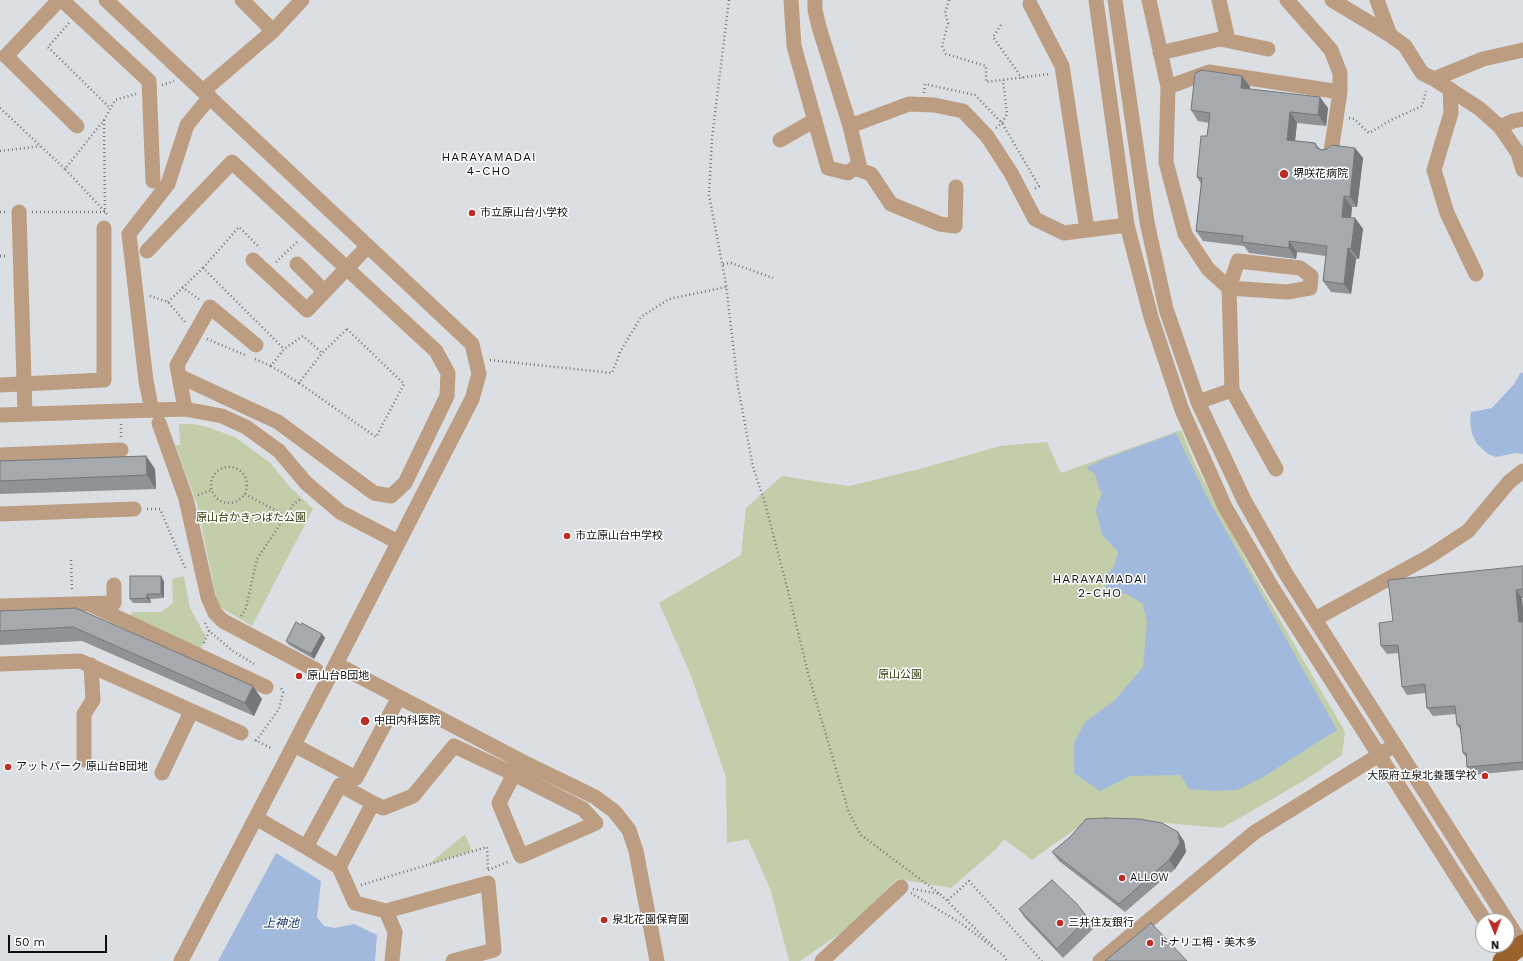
<!DOCTYPE html>
<meta charset="utf-8">
<style>
body{margin:0}
#map{position:relative;width:1523px;height:961px;overflow:hidden;background:#dbdfe3;font-family:"Work Sans",sans-serif}
canvas{display:block}
.north{position:absolute;left:1475px;top:913px;width:40px;height:40px;box-sizing:border-box;background:#fff;border:1px solid #9e9f9f;border-radius:50%;rotate:179deg;font-size:11px;font-weight:700;line-height:16px;text-align:center;color:#0d0e0f}
.north::after{content:'';display:block;margin:auto;width:14px;height:18px;background:#bb2d25;clip-path:polygon(50% 0,100% 100%,50% 72%,0 100%)}
.scale{position:absolute;left:8px;top:935px;width:99px;height:18px;box-sizing:border-box;border:2px solid #0d0e0f;border-top:0;padding-left:5px;font-size:12px;line-height:14px;white-space:nowrap;color:#0d0e0f;-webkit-text-stroke:3px #fff;paint-order:stroke}
</style>
<div id="map">
<canvas width="1523" height="961"></canvas>
<div class="north">N</div>
<div class="scale">50 m</div>
</div>
<script>
const context = document.querySelector('canvas').getContext('2d');
context.lineJoin = 'round';
function fillPath(path, color) {
  context.fillStyle = color;
  context.fill(path, 'evenodd');
}
function toPath(rows) {
  const path = new Path2D();
  for (const r of rows) {
    if (r.length === 3) {
      path.moveTo(r[0] + r[2], r[1]);
      path.arc(r[0], r[1], r[2], 0, 2 * Math.PI);
      continue;
    }
    path.moveTo(r[0], r[1]);
    for (let i = 2; i < r.length; i += 2) path.lineTo(r[i], r[i + 1]);
  }
  return path;
}
function trace(path, color, width, dash) {
  context.strokeStyle = color;
  context.lineWidth = width;
  context.lineCap = dash ? 'butt' : 'round';
  context.setLineDash(dash || []);
  context.stroke(path);
}
function label(font, color, halo, rows, align = 'center') {
  context.font = font + ' "Work Sans","Noto Sans JP",sans-serif';
  context.lineWidth = 3;
  context.setLineDash([]);
  context.textBaseline = 'middle';
  context.strokeStyle = halo;
  context.fillStyle = color;
  for (const [text, x, y, turn = 0] of rows) {
    context.save();
    context.translate(x, y);
    context.rotate((+turn || 0) * Math.PI / 180);
    context.textAlign = isNaN(turn) ? turn : align;
    if (halo) context.strokeText(text, 0, 0);
    context.fillText(text, 0, 0);
    context.restore();
  }
}
fillPath(toPath([
 [179,424,193,424,207,427,235,437,269,462,291,488,313,509,252,626,218,606,197,504,175,445,180,445],
 [1181,430,1196,466,1254,575,1345,732,1342,755,1305,780,1222,828,1144,821,1085,822,1032,860,1004,839,996,849,951,888,897,879,851,926,800,961,789,961,771,891,748,839,727,843,726,777,690,673,659,603,741,555,746,508,782,476,820,482,850,486,923,468,1000,446,1047,442,1061,473],
 [184,576,190,608,206,637,198,656,127,623,132,612,161,612,173,603,172,579],
 [465,834,472,851,428,865]
]), '#c2cda9');
fillPath(toPath([
 [1521,372,1523,373,1523,454,1516,453,1496,457,1488,454,1477,444,1472,434,1470,421,1471,412,1492,408,1514,384],
 [1176,433,1206,495,1337,730,1263,777,1237,790,1212,791,1189,789,1180,775,1130,776,1100,791,1074,773,1074,743,1085,722,1115,700,1143,667,1147,622,1143,604,1127,594,1107,591,1104,577,1114,567,1118,552,1102,535,1096,511,1097,505,1102,493,1098,486,1095,474,1087,469,1089,466,1104,459],
 [276,853,321,881,317,917,324,926,335,928,354,924,377,935,375,961,218,961]
]), '#a2b9de');
trace(toPath([
 [729,0,712,138,709,195,726,284,738,387,753,467,765,503,788,591,809,677,849,813,861,835,940,894],
 [949,0,945,13,948,23,942,46,946,54,986,66,986,82,1050,74],
 [69,23,48,47,110,108],
 [1001,25,993,37,1022,78],
 [162,85,174,81],
 [924,93,925,84,975,95,1002,123,1039,186,1033,190],
 [0,108,65,169],
 [1349,118,1354,119,1369,133,1393,119,1422,106,1426,91],
 [996,128,1002,123,1007,114,1003,80],
 [0,151,40,146],
 [0,212,7,212],
 [32,212,105,212,104,120],
 [107,214,65,169,104,120,115,100,136,94],
 [0,256,8,256],
 [276,262,298,241],
 [723,264,731,263,773,278],
 [203,268,239,227,260,248],
 [182,287,200,300],
 [150,296,168,302,186,323],
 [168,302,203,268,284,349],
 [347,329,404,384,376,437,299,383,322,353,347,329],
 [207,339,245,355],
 [255,359,271,366],
 [490,360,612,373,620,352,641,317,669,299,726,287],
 [299,383,271,366,284,349,303,336,322,353],
 [121,424,121,437],
 [229,485,18],
 [245,494,286,516],
 [198,495,211,490],
 [147,509,160,509,186,570],
 [71,560,72,592],
 [241,616,246,608,257,559,293,505,302,498],
 [205,623,209,631,233,651,254,664],
 [204,643,209,631],
 [255,740,271,748],
 [256,741,279,709,283,692,280,686],
 [488,870,510,861],
 [361,885,487,847,488,870],
 [913,889,940,894,994,947],
 [911,893,962,924,1003,955,1007,961],
 [948,900,969,881,1042,961]
]), '#75787a', 2.5, [1, 3]);
trace(toPath([
 [59,0,6,56,77,126],
 [62,0,149,81,153,181],
 [106,0,472,344,479,374,472,399,336,664,181,961],
 [242,0,273,31],
 [791,0,794,46,828,168,848,173,859,164,850,126,819,27,815,10,815,0],
 [1096,0,1127,225,1151,317,1182,410,1225,507,1273,589,1485,921],
 [1115,0,1147,222,1166,309,1198,402,1244,500,1286,574,1523,946],
 [1149,0,1168,87,1166,162,1185,234,1208,269,1229,288,1287,292,1310,288,1311,276,1300,268,1238,261,1229,288,1232,390],
 [1219,0,1228,40],
 [1287,0,1331,50,1340,73,1340,92,1331,152],
 [1332,0,1390,35,1405,46,1422,73,1434,79,1480,109,1500,127,1513,121,1523,119],
 [1377,0,1390,35],
 [1030,4,1062,66,1087,230],
 [1160,53,1220,39,1268,49],
 [1434,79,1483,59,1523,50],
 [1168,87,1209,72,1340,92],
 [1450,89,1451,113,1434,170,1447,213,1476,274],
 [203,91,273,31,302,0],
 [850,126,909,104,934,105,963,111,987,136,1011,173,1035,219,1064,233,1127,225],
 [1500,127,1518,153,1523,170],
 [780,140,815,120],
 [854,168,871,174,891,204,940,224,955,226,956,187],
 [19,212,25,414],
 [147,251,232,162,436,351,448,373,447,396,405,483,391,496,374,493,278,422,179,376],
 [253,260,307,310,368,246],
 [297,264,324,291],
 [0,385,104,380,104,228],
 [150,401,146,381,129,234,168,184,187,125,210,97],
 [1198,402,1232,390,1276,469],
 [185,409,177,365,210,307,256,345],
 [0,415,185,409,222,416,246,427,279,451,306,483,340,512,398,542],
 [159,423,186,499,208,597,215,613,223,621,316,670],
 [0,455,121,450],
 [0,514,134,509],
 [89,604,266,687],
 [0,606,114,603,114,585],
 [1315,619,1430,556,1468,531,1509,482,1523,471],
 [0,664,80,661,241,733],
 [336,664,521,761,595,797,614,811,629,830,636,851,657,961],
 [294,745,356,778,399,697],
 [84,760,84,714,93,700,91,665],
 [162,773,191,712],
 [373,803,339,867,306,847,340,785,373,803,383,808,413,796,454,746,514,774,583,809,596,823,521,856,499,803,514,774,521,761],
 [256,818,306,847],
 [339,867,355,903,386,911],
 [1500,945,1510,961],
 [392,961,395,932,386,911,488,883,494,950,453,961],
 [822,961,901,887],
 [1100,961,1255,832,1387,750]
]), '#bc9d81', 15);
trace(toPath([
 [1502,961,1523,944]
]), '#9b632b', 19);
fillPath(toPath([
 [1242,76,1250,87,1250,89,1328,108,1326,126,1297,123,1295,141,1315,143,1319,148,1322,150,1355,148,1363,158,1357,207,1352,207,1351,218,1355,218,1363,229,1359,259,1356,259,1351,294,1331,292,1323,281,1326,256,1297,252,1296,259,1249,253,1244,246,1203,241,1196,231,1201,184,1197,177,1207,136,1209,123,1198,121,1191,110],
 [146,456,155,469,156,489,0,494,0,461],
 [1523,566,1523,598,1522,598,1523,609,1523,770,1473,775,1467,767,1466,757,1463,753,1461,731,1457,725,1456,714,1433,716,1427,708,1425,693,1407,695,1402,687,1398,653,1387,654,1381,646,1393,621],
 [164,581,164,598,150,599,151,603,133,603,130,599],
 [76,608,262,699,254,716,82,641,0,645,0,611],
 [301,625,322,634,325,638,314,659,289,645,286,641],
 [1184,841,1186,852,1175,869,1125,912,1059,861,1052,852],
 [1019,909,1088,918,1095,927,1063,958,1025,918]
]), '#8f9296');
fillPath(toPath([
 [1242,76,1250,87,1249,99,1241,88],
 [1320,97,1328,108,1326,126,1318,115],
 [1290,112,1297,123,1294,150,1287,140],
 [1355,148,1363,158,1357,207,1350,197],
 [1344,196,1352,207,1350,227,1342,217],
 [1355,218,1363,229,1359,259,1351,249],
 [1289,241,1297,252,1296,259,1289,248],
 [1348,248,1356,259,1351,294,1344,284],
 [146,456,155,469,156,489,147,475],
 [161,576,164,581,164,598,161,594],
 [1516,590,1522,598,1523,609,1523,627,1519,622],
 [147,594,150,599,151,603,147,598],
 [322,634,325,638,314,659,311,654],
 [253,686,262,699,254,716,245,703],
 [1178,832,1184,841,1186,852,1175,869,1169,860]
]), '#74777a');
const building = toPath([
 [1202,70,1242,76,1241,88,1320,97,1318,115,1290,112,1287,140,1315,143,1317,148,1322,150,1327,149,1331,145,1355,148,1350,197,1344,196,1342,217,1355,218,1351,249,1348,248,1344,284,1323,281,1327,246,1289,241,1289,248,1242,242,1243,236,1196,231,1202,178,1197,177,1201,136,1207,136,1210,113,1191,110,1195,73,1202,70],
 [146,456,147,475,0,481,0,461,146,456],
 [1523,566,1523,589,1516,590,1519,622,1523,622,1523,762,1467,767,1466,753,1463,753,1460,725,1457,725,1455,706,1427,708,1425,684,1402,687,1398,645,1381,646,1379,623,1393,621,1388,580,1523,566],
 [130,576,161,576,161,594,147,594,147,598,130,599,130,576],
 [76,608,253,686,245,703,73,627,0,631,0,611,76,608],
 [296,622,301,625,302,623,322,634,311,654,286,641,296,622],
 [1105,818,1139,819,1162,823,1178,832,1180,843,1169,860,1119,904,1052,852,1070,837,1086,819,1105,818],
 [1052,880,1077,904,1088,918,1057,949,1019,909,1052,880],
 [1151,923,1187,961,1105,961,1151,923]
]);
fillPath(building, '#a6aaae');
trace(building, '#74777a', 1);
for (const [x, y, r, color] of [
 [1284,174,5,"#bb2d25"],
 [472,213,4,"#bb2d25"],
 [567,536,4,"#bb2d25"],
 [299,676,4,"#bb2d25"],
 [365,721,5,"#bb2d25"],
 [8,767,4,"#bb2d25"],
 [1485,776,4,"#bb2d25"],
 [1122,878,4,"#bb2d25"],
 [604,920,4,"#bb2d25"],
 [1060,923,4,"#bb2d25"],
 [1150,943,4,"#bb2d25"]
]) {
  const dot = new Path2D();
  dot.arc(x, y, r, 0, 2 * Math.PI);
  context.fillStyle = color;
  context.fill(dot);
  trace(dot, '#fff', 1.5);
}
label('11px', '#0d0e0f', '#fff', [
 ["堺咲花病院",1293,174],
 ["市立原山台小学校",480,213],
 ["市立原山台中学校",575,536],
 ["原山台B団地",307,676],
 ["中田内科医院",374,721],
 ["アットパーク 原山台B団地",16,767],
 ["大阪府立泉北養護学校",1477,776,"right"],
 ["ALLOW",1130,878],
 ["泉北花園保育園",612,920],
 ["三井住友銀行",1068,923],
 ["トナリエ栂・美木多",1158,943]
], 'left');
label('11px', '#313c0b', '#fff', [
 ["原山台かきつばた公園",251,518],
 ["原山公園",900,675]
]);
context.letterSpacing = '1px';
label('12px', '#0d0e0f', '#fff', [
 ["HARAYAMADAI",489,157],
 ["4-CHO",489,171],
 ["HARAYAMADAI",1100,579],
 ["2-CHO",1100,593]
]);
context.letterSpacing = '0px';
label('italic 12px', '#173362', '#fff', [
 ["上神池",281,923]
]);
</script>
